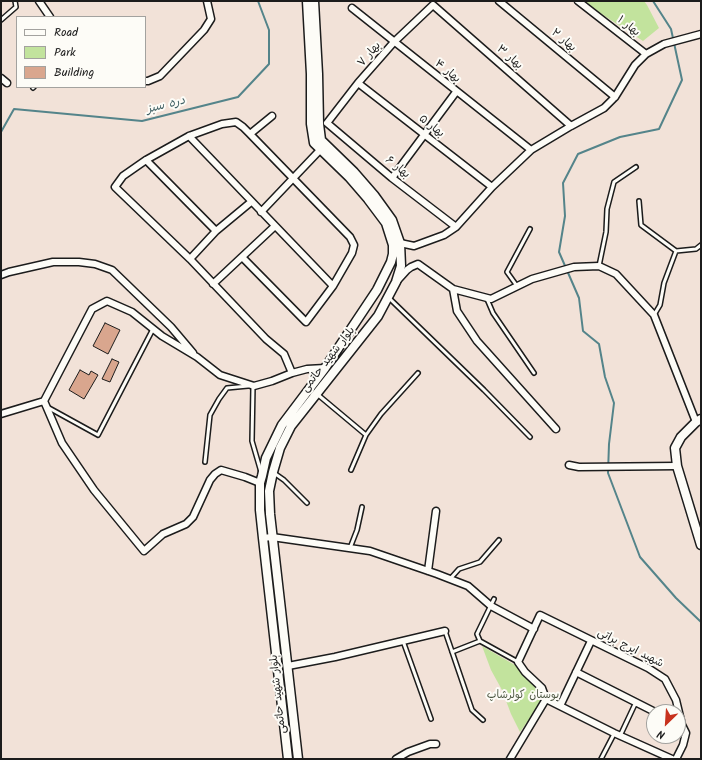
<!DOCTYPE html>
<meta charset="utf-8">
<style>
body{margin:0}
#map{position:relative;width:702px;height:760px;overflow:hidden;background:#f2e2d8;font-family:Kalam,sans-serif}
canvas{display:block}
.frame{position:absolute;inset:0;border:2px solid #1c1c1c;pointer-events:none}
.legend{position:absolute;left:16px;top:16px;width:130px;height:72px;box-sizing:border-box;background:#fdfcf7;border:1px solid #a3a29f;margin:0;padding:5px 7px;list-style:none;font-size:12px;color:#1c1c1c}
.legend li{display:flex;align-items:center;gap:8px;height:20px}
.legend b{width:20px;border:1px solid #a3a29f}
.north{position:absolute;left:646px;top:704px;width:40px;height:40px;box-sizing:border-box;background:#fdfcf7;border:1px solid #a3a29f;border-radius:50%;rotate:205deg;font-size:11px;font-weight:700;line-height:16px;text-align:center;color:#1c1c1c}
.north::after{content:'';display:block;margin:auto;width:14px;height:18px;background:#c8321e;clip-path:polygon(50% 0,100% 100%,50% 72%,0 100%)}
</style>
<div id="map">
<canvas width="702" height="760"></canvas>
<div class="frame"></div>
<ul class="legend">
<li><b style="height:5px;background:#fdfcf7"></b>Road</li>
<li><b style="height:11px;background:#c2e39d"></b>Park</li>
<li><b style="height:11px;background:#d9a68e"></b>Building</li>
</ul>
<div class="north">N</div>
</div>
<script>
const context = document.querySelector('canvas').getContext('2d');
context.lineJoin = 'round';
function fillPath(path, color) {
  context.fillStyle = color;
  context.fill(path, 'evenodd');
}
function toPath(rows) {
  const path = new Path2D();
  for (const r of rows) {
    path.moveTo(r[0], r[1]);
    for (let i = 2; i < r.length; i += 2) path.lineTo(r[i], r[i + 1]);
  }
  return path;
}
function trace(path, color, width, dash) {
  context.strokeStyle = color;
  context.lineWidth = width;
  context.lineCap = dash ? 'butt' : 'round';
  context.setLineDash(dash || []);
  context.stroke(path);
}
function label(font, color, halo, rows, align = 'center') {
  context.font = font + ' Kalam,"Playpen Sans Arabic",sans-serif';
  context.lineWidth = 4;
  context.setLineDash([]);
  context.textBaseline = 'middle';
  context.strokeStyle = halo;
  context.fillStyle = color;
  for (const [text, x, y, turn = 0] of rows) {
    context.save();
    context.translate(x, y);
    context.rotate((+turn || 0) * Math.PI / 180);
    context.textAlign = isNaN(turn) ? turn : align;
    if (halo) context.strokeText(text, 0, 0);
    context.fillText(text, 0, 0);
    context.restore();
  }
}
fillPath(toPath([
 [584,1,644,1,647,5,659,28,643,41,594,9],
 [482,646,520,668,540,690,540,704,520,732,511,714,502,690,491,670]
]), '#c2e39d');
trace(toPath([
 [653,1,671,29,682,80,659,129,620,137,578,154,563,183,565,216,559,252,579,298,583,331,599,344,605,377,614,403,609,444,608,473,640,557,676,598,701,622],
 [1,132,14,109,142,121,238,97,269,64,269,30,258,1]
]), '#54848a', 2);
const building = toPath([
 [105,323,120,330,108,354,93,346,105,323],
 [112,359,119,362,110,382,102,379,112,359],
 [80,370,89,375,91,371,98,375,84,399,69,390,80,370]
]);
fillPath(building, '#d9a68e');
trace(building, '#1c1c1c', 1);
const lane = toPath([
 [1,20,16,7,15,1],
 [33,88,34,87],
 [639,201,641,225,676,251],
 [599,266,606,232,607,209,614,182,636,167],
 [517,286,507,272,530,229],
 [388,297,484,390,530,437],
 [487,299,493,313,534,373],
 [654,315,660,305,664,283,676,251,696,249,701,245],
 [253,386,252,441,261,472],
 [317,394,366,435],
 [49,408,98,435,153,329],
 [205,462,210,415,219,399,227,388,248,386],
 [351,470,366,435,381,414,418,373],
 [274,473,284,480,307,503],
 [350,548,357,530,362,507],
 [450,579,459,569,480,562,499,540],
 [494,599,477,634,480,641,518,662],
 [445,631,472,710,483,720],
 [403,641,431,719],
 [452,652,480,641],
 [620,736,636,702],
 [601,759,614,734]
]);
const street = toPath([
 [39,1,50,17],
 [499,1,615,97],
 [578,1,646,54],
 [352,8,531,150],
 [1,78,7,83],
 [145,81,148,81,160,76,204,30,211,19,207,1],
 [358,83,492,187],
 [272,116,250,134,243,127,236,122,222,124,189,136,146,160,123,176,115,187,190,259,266,339,284,354,292,373],
 [327,123,358,83,394,42,433,5,571,126],
 [327,123,392,178,456,227],
 [189,136,333,286],
 [146,160,216,231],
 [392,178,456,92],
 [261,212,320,150],
 [400,243,414,246,444,235,456,227,492,187,531,150,571,126,604,108,615,97,635,65,646,54,664,44,701,34],
 [242,257,306,322,333,286,352,253,354,245,350,237,250,134],
 [190,259,216,231,251,202],
 [1,275,9,272,53,262,79,262,95,264,112,270,171,327,193,353],
 [397,281,407,270,411,267,418,264,453,289,491,299,532,279,574,267,599,266,616,274,654,315,696,422],
 [213,284,275,226],
 [453,289,457,311,477,341,556,429],
 [44,401,62,443,94,490,144,551,163,534,186,524,193,517,210,480,215,474,221,470,245,477,260,483],
 [1,414,44,401,92,309,107,301,132,312,162,336,197,357,220,375,254,386,272,381,292,373,307,369,325,368],
 [569,465,579,467,677,466],
 [263,538,272,537,370,551,437,574,468,586,491,606,534,629],
 [428,571,436,511],
 [288,666,335,657,445,631],
 [576,672,655,712],
 [546,699,542,688,525,672,518,662,540,615,648,668,665,679,676,700,682,725,686,733,683,745,676,759],
 [546,699,614,733,672,759],
 [560,706,591,641],
 [396,759,408,752,430,744,436,744],
 [510,759,546,699]
]);
const secondary = toPath([
 [701,419,696,422,681,437,675,448,677,466,701,545],
 [288,759,263,538,260,510,260,483,262,476,266,458,282,425,325,368,377,290,391,262,393,254,393,245,386,223,368,199,349,177,314,143,311,124,311,74,307,1],
 [298,759,270,514,269,491,273,472,280,448,291,426,378,316,396,282,401,266,400,243,392,220,374,195,354,172,321,140,319,124,318,74,314,1]
]);
trace(lane, '#1c1c1c', 6);
trace(street, '#1c1c1c', 9);
trace(secondary, '#1c1c1c', 11);
trace(lane, '#fdfcf7', 3);
trace(street, '#fdfcf7', 6);
trace(secondary, '#fdfcf7', 8);
label('11px', '#1c1c1c', '#fdfcf7', [
 ["بهار ۱",628,27,38],
 ["بهار ۲",563,41,40],
 ["بهار ۷",370,55,-49],
 ["بهار ۳",509,58,41],
 ["بهار ۴",447,72,39],
 ["بهار ۵",431,127,38],
 ["بهار ۶",397,168,39],
 ["بلوار شهید حاتمی",329,360,-52],
 ["شهید ایرج براتی",630,649,27],
 ["بلوار شهید حاتمی",279,694,-96]
]);
label('11px', '#4e5843', '#fdfcf7', [
 ["بوستان کولرشاپ",523,696]
]);
label('italic 12px', '#416165', '#fdfcf7', [
 ["دره سبز",166,106,-14]
]);
</script>
